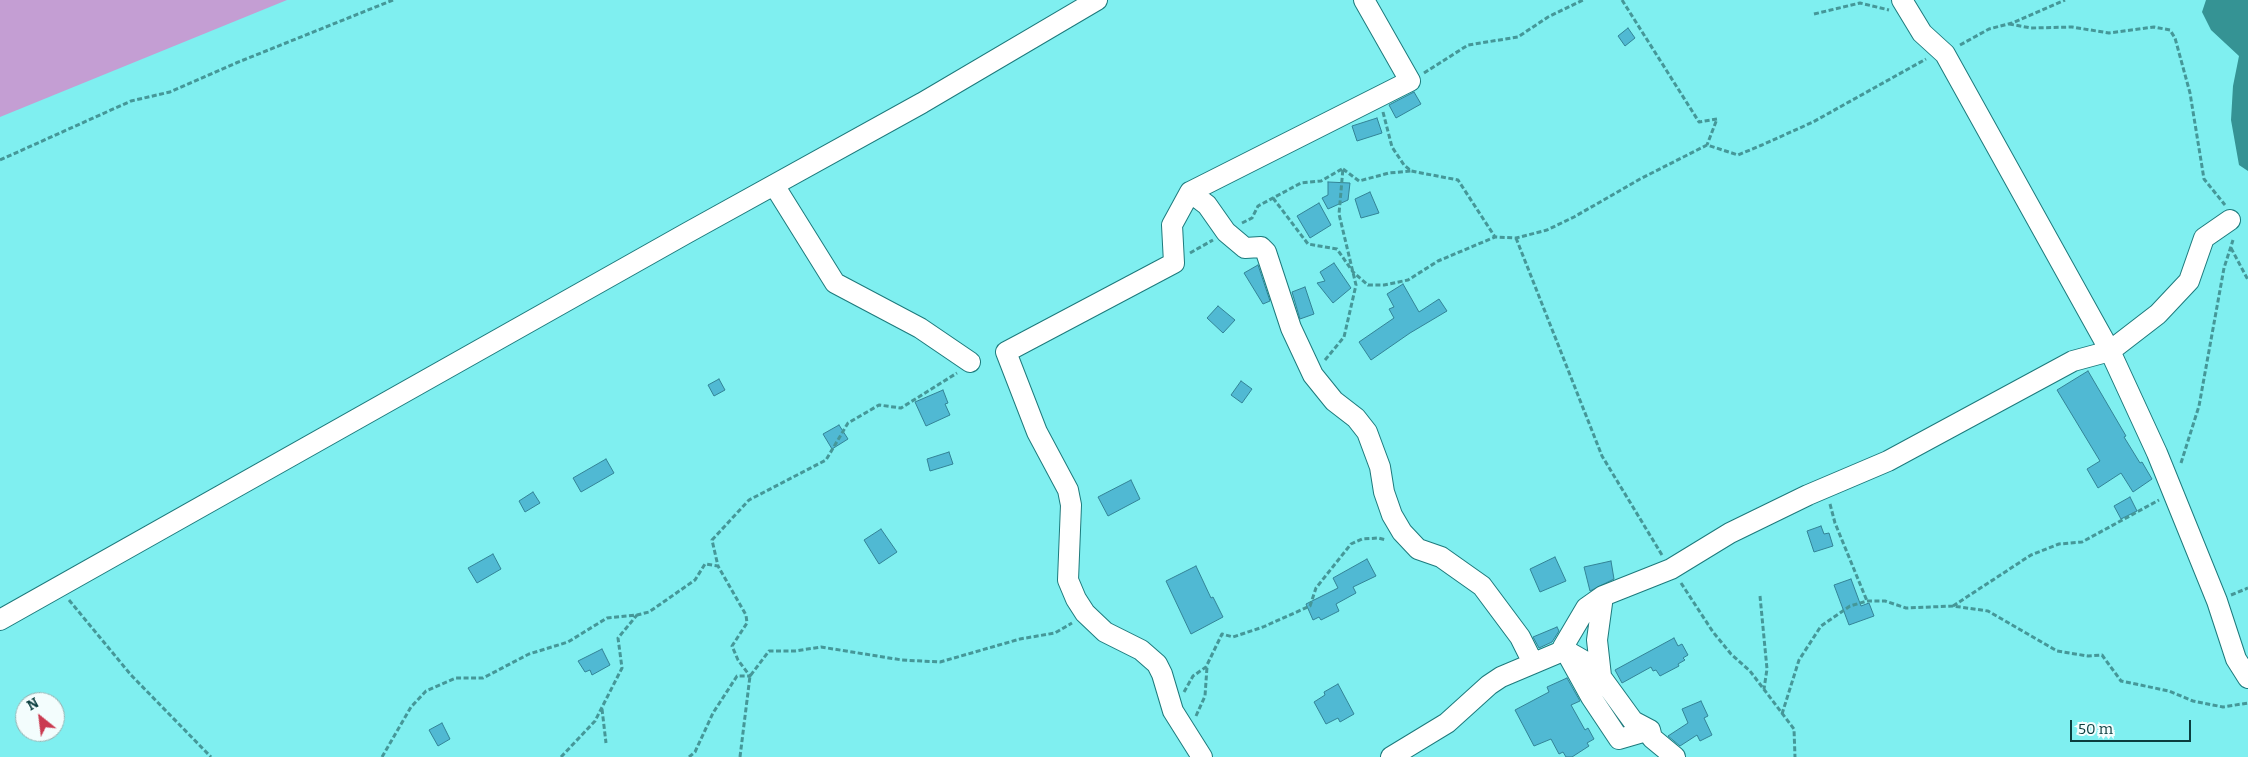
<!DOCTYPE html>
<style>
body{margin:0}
#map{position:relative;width:2248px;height:757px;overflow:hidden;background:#7feff0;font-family:Bitter,serif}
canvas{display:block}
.north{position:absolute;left:15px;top:692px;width:50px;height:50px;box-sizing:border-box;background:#f3fdfd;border:1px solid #96b1b1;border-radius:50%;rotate:331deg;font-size:14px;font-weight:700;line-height:20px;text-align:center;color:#0b3e3f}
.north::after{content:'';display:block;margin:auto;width:18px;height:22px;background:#ca3a50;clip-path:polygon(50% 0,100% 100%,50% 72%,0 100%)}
.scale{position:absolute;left:2070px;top:720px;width:121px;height:22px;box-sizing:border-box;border:2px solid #0b3e3f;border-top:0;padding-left:6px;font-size:15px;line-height:18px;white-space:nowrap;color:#0b3e3f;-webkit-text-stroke:4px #f3fdfd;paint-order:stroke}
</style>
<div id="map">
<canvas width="2248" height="757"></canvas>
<div class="north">N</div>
<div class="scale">50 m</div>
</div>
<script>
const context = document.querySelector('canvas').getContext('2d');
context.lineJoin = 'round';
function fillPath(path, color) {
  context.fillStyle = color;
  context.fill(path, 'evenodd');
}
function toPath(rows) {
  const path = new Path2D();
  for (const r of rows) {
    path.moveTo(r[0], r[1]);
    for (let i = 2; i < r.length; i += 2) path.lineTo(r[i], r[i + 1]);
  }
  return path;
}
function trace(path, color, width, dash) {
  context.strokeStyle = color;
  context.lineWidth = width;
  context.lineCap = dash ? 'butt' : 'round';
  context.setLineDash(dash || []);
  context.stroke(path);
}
fillPath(toPath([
 [0,0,287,0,0,117]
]), '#c49ed3');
fillPath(toPath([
 [2206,0,2248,0,2248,171,2239,165,2231,120,2233,86,2239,56,2211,30,2202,12]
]), '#359394');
const building = toPath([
 [1628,28,1635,38,1625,46,1618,36,1628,28],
 [1414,92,1421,104,1396,118,1389,105,1414,92],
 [1377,118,1382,133,1357,141,1352,126,1377,118],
 [1328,182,1350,183,1348,200,1328,209,1322,198,1328,195,1328,182],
 [1370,192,1379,213,1361,218,1355,199,1370,192],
 [1319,203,1331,225,1310,238,1297,216,1319,203],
 [1334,263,1351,288,1333,303,1317,283,1325,281,1320,272,1334,263],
 [1258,265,1270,301,1263,304,1244,273,1258,265],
 [1403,284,1419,312,1439,299,1447,311,1410,333,1371,360,1359,342,1394,318,1389,309,1394,307,1387,294,1403,284],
 [1305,287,1314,314,1300,319,1292,292,1305,287],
 [1218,306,1235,320,1223,333,1207,318,1218,306],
 [2088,371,2126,436,2124,437,2140,463,2142,462,2152,479,2133,492,2121,473,2098,488,2087,469,2100,461,2057,390,2088,371],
 [719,379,725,390,714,396,708,385,719,379],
 [1241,381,1252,389,1242,403,1231,395,1241,381],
 [943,390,948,403,945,404,950,415,926,426,915,402,943,390],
 [839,425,848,439,832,449,823,434,839,425],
 [949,452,953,464,930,471,927,459,949,452],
 [606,459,614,473,581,492,573,478,606,459],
 [1131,480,1140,499,1108,516,1098,497,1131,480],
 [533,492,540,503,525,512,519,501,533,492],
 [2130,497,2137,511,2121,519,2114,506,2130,497],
 [1821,526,1824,534,1829,533,1833,546,1814,552,1807,531,1821,526],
 [881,529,897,552,879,564,864,540,881,529],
 [493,554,501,569,477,583,468,568,493,554],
 [1555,557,1566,581,1540,592,1530,569,1555,557],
 [1367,559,1376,576,1353,587,1356,593,1336,604,1339,611,1321,620,1319,617,1313,620,1306,604,1338,588,1333,578,1367,559],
 [1611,561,1614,579,1590,591,1584,567,1611,561],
 [1196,566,1211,598,1213,597,1223,617,1191,634,1166,581,1196,566],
 [1851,579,1861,606,1869,603,1874,616,1849,625,1834,585,1851,579],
 [1557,627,1559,631,1552,642,1539,648,1533,637,1557,627],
 [1674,638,1678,646,1682,644,1688,655,1683,658,1685,660,1678,664,1679,666,1660,676,1656,670,1653,671,1651,667,1622,683,1615,670,1674,638],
 [602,649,610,665,592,675,590,670,585,672,578,661,602,649],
 [1567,678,1580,701,1571,705,1585,730,1588,728,1594,739,1587,743,1589,746,1572,757,1566,757,1563,752,1559,754,1551,739,1534,746,1515,710,1549,692,1547,687,1567,678],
 [1338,684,1354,714,1340,722,1338,718,1326,724,1314,702,1325,695,1324,692,1338,684],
 [1701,701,1708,716,1704,718,1712,735,1700,741,1697,735,1680,746,1668,736,1688,723,1682,709,1701,701],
 [442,723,450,739,438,746,429,730,442,723]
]);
fillPath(building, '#50b9d3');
trace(building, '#338396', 1);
const street = toPath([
 [1902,0,1922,33,1945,54,2110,351,2157,453,2217,601,2236,659,2248,678],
 [774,185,835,283,920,328,970,362],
 [1190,192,1207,205,1226,232,1245,248,1261,247,1266,252,1291,328,1313,375,1334,401,1356,418,1367,432,1380,467,1384,492,1392,515,1402,532,1418,549,1441,557,1482,586,1520,637,1533,663],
 [0,620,687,233,922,103,1097,0],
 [1565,650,1593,666,1633,721,1650,730,1652,738,1675,757],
 [1565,650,1591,697,1619,739,1650,730],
 [1601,676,1597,640,1603,596],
 [1202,757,1173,711,1162,674,1157,664,1141,650,1105,632,1085,613,1076,599,1068,580,1071,505,1068,490,1037,432,1006,352,1174,263,1172,225,1190,192,1410,81,1364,0],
 [1391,757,1447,723,1489,685,1501,677,1565,650,1563,647,1586,608,1603,596,1671,569,1730,533,1808,495,1888,461,2073,361,2110,351,2158,314,2189,281,2204,238,2230,220]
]);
trace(street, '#1d7a7c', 22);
trace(toPath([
 [1622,0,1699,122,1717,119,1707,145],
 [1814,14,1860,3,1889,10],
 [2009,24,2031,28,2072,27,2109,33,2154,27,2170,30,2175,38,2190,93,2204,179,2225,205],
 [1960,45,1989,29,2012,23,2065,0],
 [1424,73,1468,45,1518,37,1548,17,1583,0],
 [1383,112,1392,147,1404,165,1411,171,1458,180,1495,237,1516,238,1547,230,1574,217,1640,179,1707,145,1738,155,1762,145,1813,122,1926,59],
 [0,160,131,101,170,92,236,63,393,0],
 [1343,169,1359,181,1389,173,1411,171],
 [1273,198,1308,244,1337,249,1353,272,1368,285,1384,285,1408,280,1438,261,1495,237],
 [1242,223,1252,218,1258,206,1301,183,1321,181,1342,169],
 [1516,238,1602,456,1662,555],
 [2231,248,2248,280],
 [1190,253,1213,240],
 [1325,360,1344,337,1356,285,1339,214,1343,168],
 [2181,463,2199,406,2224,268,2233,240],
 [1830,504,1835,523,1867,601],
 [1681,583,1713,632,1731,654,1750,671,1794,729,1795,757],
 [2231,595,2248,588],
 [1760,596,1767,669,1764,689],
 [69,600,131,675,211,757],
 [1953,606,2031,555,2059,544,2082,542,2159,500],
 [1184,692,1193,676,1206,667,1222,634,1233,637,1263,627,1310,606,1316,588,1351,544,1362,539,1378,538,1386,540],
 [602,709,606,743],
 [1782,714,1799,660,1821,626,1850,606,1867,601,1885,601,1906,608,1953,606,1988,611,2057,651,2088,656,2102,655,2121,681,2169,691,2193,701,2223,707,2248,703],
 [1196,716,1205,696,1207,667],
 [382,757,411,707,426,691,456,678,483,678,529,654,568,642,607,618,637,615,649,612,695,580,705,564,718,566,712,540,749,500,826,460,848,423,879,405,901,408,957,373],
 [561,757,595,721,622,668,618,638,637,615],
 [689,757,695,752,713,713,737,676,750,676,738,660,732,646,747,623,746,615,718,566],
 [740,757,750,676,769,651,795,651,821,647,902,660,940,662,1020,639,1055,633,1072,623]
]), '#459798', 3, [5, 2.5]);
trace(street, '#fff', 20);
</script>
